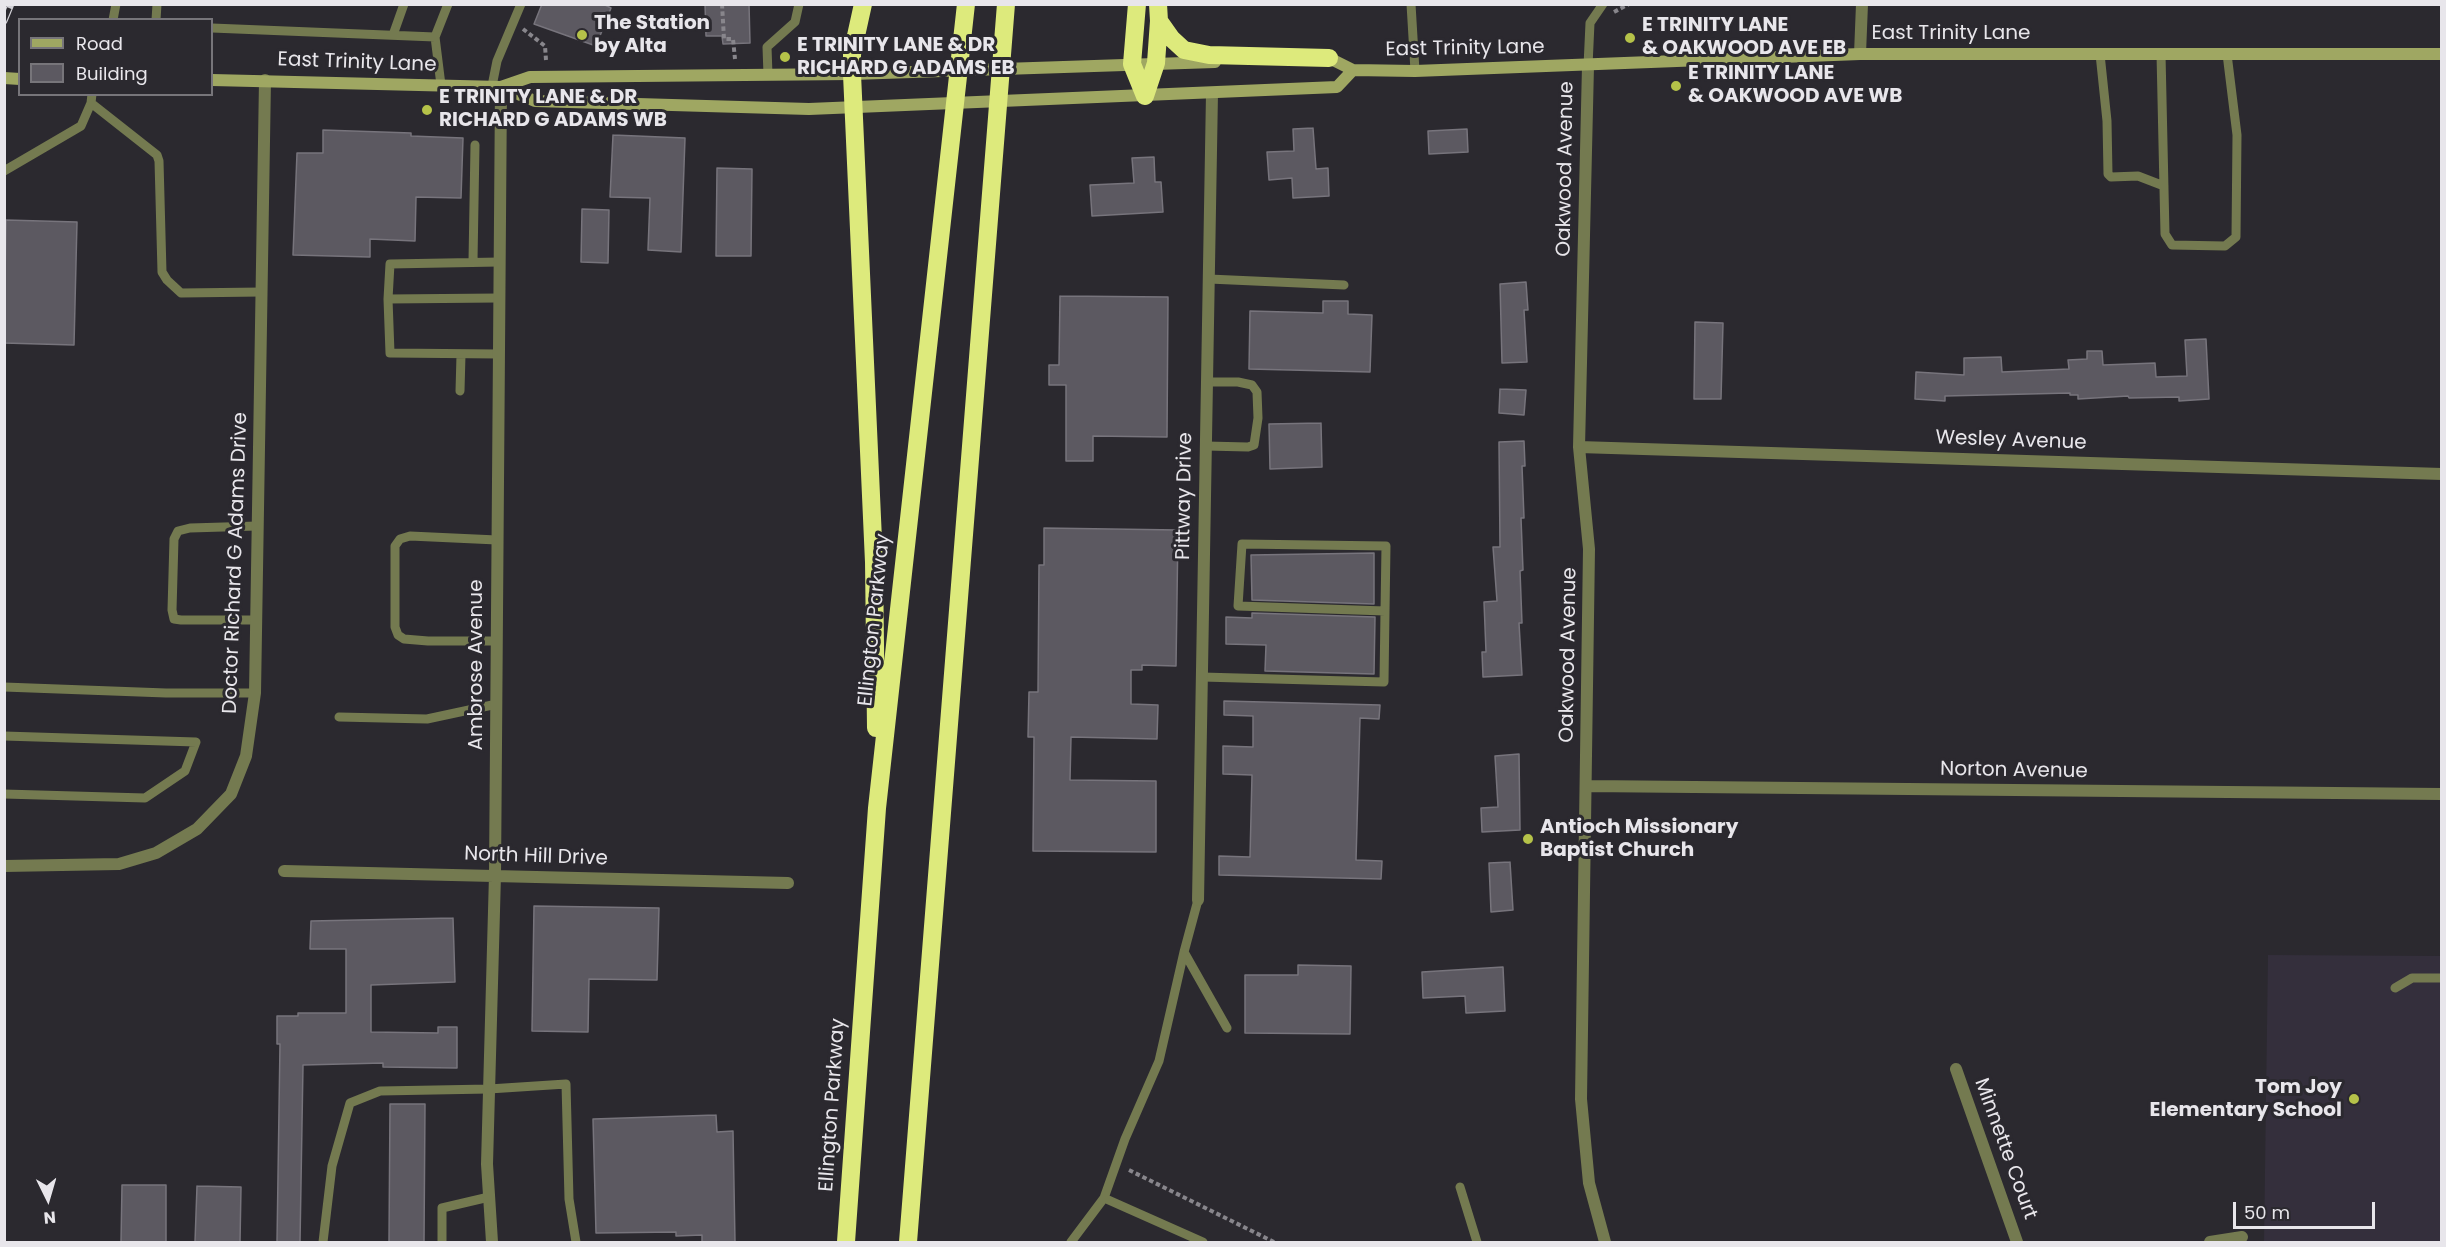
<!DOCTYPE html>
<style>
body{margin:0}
#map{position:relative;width:2446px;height:1247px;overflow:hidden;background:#2b292f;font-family:Poppins,sans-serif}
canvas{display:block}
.frame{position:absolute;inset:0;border:6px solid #e8e6eb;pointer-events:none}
.legend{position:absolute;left:18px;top:18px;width:195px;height:78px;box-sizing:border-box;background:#2b292f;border:2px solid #77757a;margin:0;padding:8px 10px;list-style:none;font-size:18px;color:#e8e6eb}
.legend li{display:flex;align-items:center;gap:12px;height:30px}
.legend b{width:30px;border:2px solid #77757a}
.north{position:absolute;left:18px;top:1169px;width:60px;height:60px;-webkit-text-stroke:4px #2b292f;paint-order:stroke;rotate:175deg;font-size:16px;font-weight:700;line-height:24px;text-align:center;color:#e8e6eb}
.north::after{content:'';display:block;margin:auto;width:21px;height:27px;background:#e8e6eb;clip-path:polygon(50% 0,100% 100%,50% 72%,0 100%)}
.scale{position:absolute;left:2233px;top:1202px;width:142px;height:27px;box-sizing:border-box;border:3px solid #e8e6eb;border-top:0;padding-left:8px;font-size:18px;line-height:21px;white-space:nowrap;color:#e8e6eb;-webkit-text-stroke:4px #2b292f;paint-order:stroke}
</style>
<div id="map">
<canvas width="2446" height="1247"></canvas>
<div class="frame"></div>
<ul class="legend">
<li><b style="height:8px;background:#9fa762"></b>Road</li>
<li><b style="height:16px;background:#5c5961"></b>Building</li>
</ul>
<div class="north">N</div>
<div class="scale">50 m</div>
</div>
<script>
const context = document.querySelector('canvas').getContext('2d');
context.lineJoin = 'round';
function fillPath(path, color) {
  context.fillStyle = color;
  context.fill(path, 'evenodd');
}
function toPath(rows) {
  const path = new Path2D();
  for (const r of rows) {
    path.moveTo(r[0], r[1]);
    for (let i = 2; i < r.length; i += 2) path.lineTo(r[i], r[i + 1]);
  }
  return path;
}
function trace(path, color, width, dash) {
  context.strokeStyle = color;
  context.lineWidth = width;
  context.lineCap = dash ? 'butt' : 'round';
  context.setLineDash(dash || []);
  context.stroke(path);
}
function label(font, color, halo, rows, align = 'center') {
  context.font = font + ' Poppins,sans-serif';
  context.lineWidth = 6;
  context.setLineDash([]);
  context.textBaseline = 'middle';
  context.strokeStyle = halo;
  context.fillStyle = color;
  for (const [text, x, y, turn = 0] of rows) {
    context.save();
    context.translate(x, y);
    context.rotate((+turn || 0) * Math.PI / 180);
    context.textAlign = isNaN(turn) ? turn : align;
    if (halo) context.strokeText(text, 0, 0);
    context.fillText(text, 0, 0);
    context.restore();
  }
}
fillPath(toPath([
 [2268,955,2441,956,2441,1242,2264,1242]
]), '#342f3c');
const building = toPath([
 [542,4,603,4,611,8,596,46,534,24,542,4],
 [705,4,749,4,750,43,723,44,722,36,706,36,705,4],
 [1313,128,1316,169,1328,168,1329,196,1293,198,1292,178,1269,180,1267,152,1294,151,1293,129,1313,128],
 [1467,129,1468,152,1429,154,1428,131,1467,129],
 [323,130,411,133,411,136,463,138,461,198,416,197,415,241,370,239,370,257,293,255,297,153,323,153,323,130],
 [613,135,685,138,681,252,648,250,650,198,610,197,613,135],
 [1154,157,1155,182,1161,182,1163,212,1092,216,1090,185,1134,183,1132,158,1154,157],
 [717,168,752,169,751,256,716,256,717,168],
 [582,209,609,210,608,263,581,262,582,209],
 [6,220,77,222,74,345,4,343,6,220],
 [1526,282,1528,310,1524,310,1527,362,1502,363,1500,284,1526,282],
 [1060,296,1168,297,1167,437,1093,436,1093,461,1066,461,1066,385,1049,385,1049,365,1059,365,1060,296],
 [1323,301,1348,301,1348,314,1372,315,1370,372,1249,369,1250,311,1323,313,1323,301],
 [1695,322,1723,323,1721,399,1694,399,1695,322],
 [2206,339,2209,399,2179,401,2179,397,2129,398,2128,396,2078,399,2078,395,2070,395,2070,393,1945,396,1945,401,1915,399,1916,372,1964,375,1964,358,2001,357,2002,372,2069,369,2068,360,2087,359,2087,351,2102,351,2103,365,2155,363,2156,377,2187,376,2185,340,2206,339],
 [1500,389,1526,390,1524,415,1499,413,1500,389],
 [1321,423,1322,467,1270,469,1269,424,1321,423],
 [1524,441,1525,466,1522,466,1524,518,1521,518,1523,570,1520,571,1522,623,1519,623,1522,675,1483,677,1482,652,1486,652,1484,602,1497,601,1493,547,1500,547,1499,442,1524,441],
 [1044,528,1178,530,1176,666,1142,665,1142,670,1131,670,1131,704,1158,705,1157,739,1071,737,1070,780,1156,781,1156,852,1033,851,1034,737,1028,737,1029,692,1038,692,1039,565,1044,565,1044,528],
 [1374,553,1374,604,1252,600,1251,555,1374,553],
 [1252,613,1375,617,1374,674,1265,671,1266,645,1226,644,1226,617,1252,618,1252,613],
 [1224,701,1380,705,1379,719,1360,718,1356,860,1382,861,1381,879,1219,875,1219,856,1250,857,1252,775,1223,774,1223,746,1253,747,1253,716,1224,715,1224,701],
 [1519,754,1520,830,1482,832,1481,808,1498,807,1495,756,1519,754],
 [1510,862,1513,910,1491,912,1489,863,1510,862],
 [534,906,659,908,657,980,589,979,588,1032,532,1031,534,906],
 [453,918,455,982,371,985,371,1032,438,1033,438,1027,457,1027,457,1068,383,1067,383,1063,303,1065,300,1242,277,1242,280,1044,277,1044,277,1016,298,1016,298,1013,346,1013,346,949,310,949,311,921,453,918],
 [1298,965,1351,966,1350,1034,1245,1033,1245,975,1298,975,1298,965],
 [1503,967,1505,1011,1466,1013,1465,996,1423,998,1422,972,1503,967],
 [390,1104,425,1104,424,1242,389,1242,390,1104],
 [716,1115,717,1132,733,1131,735,1242,702,1242,702,1235,676,1236,676,1232,596,1233,593,1119,716,1115],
 [122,1185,166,1185,166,1242,121,1242,122,1185],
 [197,1186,241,1187,240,1242,195,1242,197,1186]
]);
fillPath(building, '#5c5961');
trace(building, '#77747c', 1.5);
trace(toPath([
 [722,4,724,39,733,39,735,59],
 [1614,12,1629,4],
 [523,29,545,46,546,60],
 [1129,1170,1274,1242]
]), '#88868c', 4, [4.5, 3]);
trace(toPath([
 [1411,4,1415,71],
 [113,20,116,4],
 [156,20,157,4],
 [212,28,435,37,441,85],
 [393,35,404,4],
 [435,37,448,4],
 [2100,54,2107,121,2108,174,2111,177,2138,176,2164,186],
 [2161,54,2165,234,2172,245,2225,246,2236,237,2237,135,2227,54],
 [1588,66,1590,23,1603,4],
 [768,75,767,47,795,22,799,4],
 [492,86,497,61,521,4],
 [91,103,157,155,159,161,162,272,167,280,181,293,262,292],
 [4,171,81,126,91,103,92,94],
 [473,261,475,145],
 [1209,279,1344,285],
 [388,299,498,298],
 [498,354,390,353,388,299,390,264,499,262],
 [460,391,461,355],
 [1206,446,1248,447,1254,445,1258,418,1257,392,1252,385,1238,382,1207,382],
 [256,620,181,620,174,619,172,610,174,539,178,531,190,528,257,526],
 [496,641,428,641,404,639,398,635,395,627,395,546,400,539,410,536,497,540],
 [1202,677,1384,682,1385,611,1386,546,1242,544,1238,606,1385,611],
 [4,687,166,693,255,693],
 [339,717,427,719,497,704],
 [4,736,196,742,185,771,145,798,4,794],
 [1198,900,1184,952,1227,1028],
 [2395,988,2412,978,2442,978],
 [1460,1187,1477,1242],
 [1104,1198,1203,1242],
 [323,1242,332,1166,350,1103,380,1091,489,1089,566,1084,569,1199,576,1242],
 [442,1242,442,1208,489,1197],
 [1071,1242,1104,1198,1125,1139,1159,1061,1184,952]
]), '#747a50', 9);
trace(toPath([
 [1860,54,1862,4],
 [1588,66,1579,447,1589,549,1581,1099,1589,1183,1605,1242],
 [1579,447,2442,474],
 [1587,786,2442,794],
 [4,866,119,864,156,853,197,829,231,794,246,756,255,693,265,80],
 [284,871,788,883],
 [1198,900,1212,93],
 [1956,1069,2017,1242],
 [492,1242,487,1164,495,875,501,87],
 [2210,1242,2242,1237]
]), '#747a50', 12);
trace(toPath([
 [1322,58,1329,58,1353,70,1415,71,1860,54,2442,54],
 [4,78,20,79],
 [212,80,501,87,535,101,809,109,1337,87,1353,70],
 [501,87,530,77,852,74,1215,62]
]), '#9fa762', 12);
trace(toPath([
 [863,4,852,54,852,74,874,562,876,728],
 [1137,4,1132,64,1145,96],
 [1158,4,1159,21,1171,38,1184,50,1209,55,1329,58],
 [1145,96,1156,63,1159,21],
 [846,1242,877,808,966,4],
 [908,1242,1006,4]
]), '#ddea7c', 18);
const rail = toPath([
 [4,21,11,4]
]);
trace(rail, '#d2d0d6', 7);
trace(rail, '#2b292f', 4.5, [14]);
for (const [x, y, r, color] of [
 [582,35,6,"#b5c249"],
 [1630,38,6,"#b5c249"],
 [785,57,6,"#b5c249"],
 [1676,86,6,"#b5c249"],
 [427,110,6,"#b5c249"],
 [1528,839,6,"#b5c249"],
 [2354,1099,6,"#b5c249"]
]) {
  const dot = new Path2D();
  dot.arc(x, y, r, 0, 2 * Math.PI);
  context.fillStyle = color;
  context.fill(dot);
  trace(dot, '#2b292f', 2);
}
label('bold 20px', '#e8e6eb', '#2b292f', [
 ["The Station",594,24],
 ["by Alta",594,47],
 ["E TRINITY LANE",1642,26],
 ["& OAKWOOD AVE EB",1642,49],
 ["E TRINITY LANE & DR",797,46],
 ["RICHARD G ADAMS EB",797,69],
 ["E TRINITY LANE",1688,74],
 ["& OAKWOOD AVE WB",1688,97],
 ["E TRINITY LANE & DR",439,98],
 ["RICHARD G ADAMS WB",439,121],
 ["Antioch Missionary",1540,828],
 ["Baptist Church",1540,851],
 ["Tom Joy",2342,1088,"right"],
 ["Elementary School",2342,1111,"right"]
], 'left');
label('20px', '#e8e6eb', '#2b292f', [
 ["East Trinity Lane",1951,34],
 ["East Trinity Lane",1465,49,-1],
 ["East Trinity Lane",357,63,2],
 ["Oakwood Avenue",1566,169,-89],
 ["Wesley Avenue",2011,441,2],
 ["Pittway Drive",1185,496,-89],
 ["Doctor Richard G Adams Drive",236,563,-88],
 ["Ellington Parkway",875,620,-84],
 ["Oakwood Avenue",1569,655,-89],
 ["Ambrose Avenue",477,665,-90],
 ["Norton Avenue",2014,771,1],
 ["North Hill Drive",536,857,2],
 ["Ellington Parkway",833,1105,-86],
 ["Minnette Court",2005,1149,70]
]);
</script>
